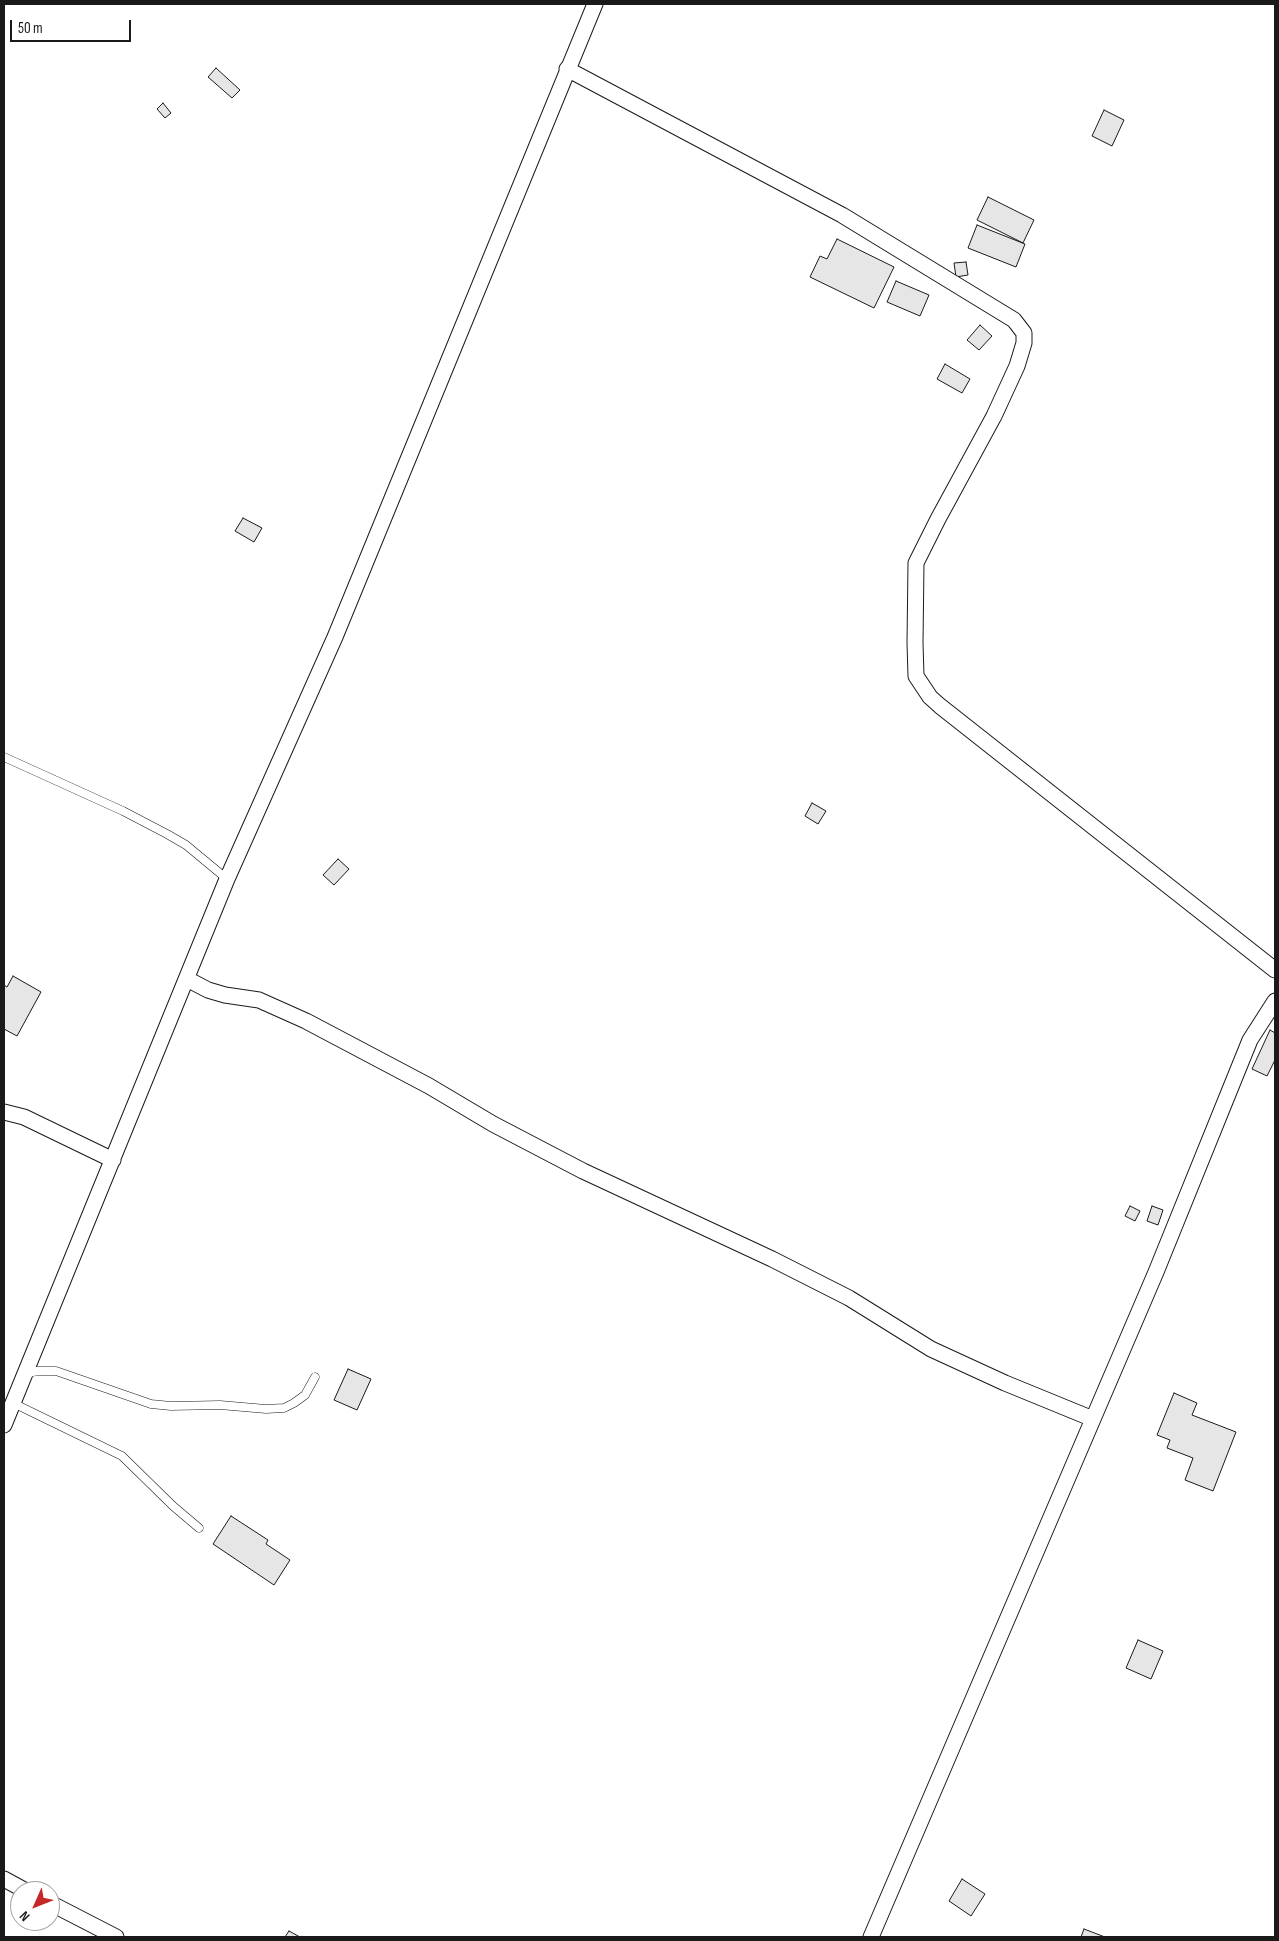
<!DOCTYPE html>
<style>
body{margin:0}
#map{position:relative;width:1279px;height:1941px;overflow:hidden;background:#fff;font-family:"Sofia Sans Condensed",sans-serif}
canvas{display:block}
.frame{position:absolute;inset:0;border:5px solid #1a1a1a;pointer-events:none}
.north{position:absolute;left:10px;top:1881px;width:50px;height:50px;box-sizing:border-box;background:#fff;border:1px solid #a3a3a3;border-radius:50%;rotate:226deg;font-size:14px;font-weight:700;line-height:20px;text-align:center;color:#1a1a1a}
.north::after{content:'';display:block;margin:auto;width:18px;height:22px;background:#c62828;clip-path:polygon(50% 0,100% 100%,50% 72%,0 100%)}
.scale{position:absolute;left:10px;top:20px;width:121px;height:22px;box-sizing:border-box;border:2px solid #1a1a1a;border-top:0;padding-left:6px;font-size:15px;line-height:18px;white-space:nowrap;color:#1a1a1a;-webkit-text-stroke:4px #fff;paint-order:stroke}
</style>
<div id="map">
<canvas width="1279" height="1941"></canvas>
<div class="frame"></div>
<div class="north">N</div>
<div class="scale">50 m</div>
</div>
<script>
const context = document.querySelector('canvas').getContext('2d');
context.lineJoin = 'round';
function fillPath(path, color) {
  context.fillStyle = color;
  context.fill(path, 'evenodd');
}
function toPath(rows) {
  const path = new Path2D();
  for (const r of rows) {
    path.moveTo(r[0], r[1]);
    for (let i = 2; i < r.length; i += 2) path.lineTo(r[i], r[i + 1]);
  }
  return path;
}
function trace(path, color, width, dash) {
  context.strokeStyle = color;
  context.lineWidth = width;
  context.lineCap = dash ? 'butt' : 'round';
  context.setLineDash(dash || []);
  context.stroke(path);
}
const building = toPath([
 [216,68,240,90,232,98,208,77,216,68],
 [163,103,171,113,165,118,157,109,163,103],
 [1104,110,1124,120,1112,146,1092,136,1104,110],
 [988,197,1034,220,1023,243,977,220,988,197],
 [977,225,1025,244,1016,267,968,248,977,225],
 [837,239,894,267,874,308,810,277,820,256,827,259,837,239],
 [966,262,968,275,956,277,954,263,966,262],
 [896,281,929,295,920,316,887,302,896,281],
 [980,325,992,336,979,350,967,340,980,325],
 [945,364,970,379,962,393,937,379,945,364],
 [243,518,262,528,254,542,235,531,243,518],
 [812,803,826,811,818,824,805,816,812,803],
 [338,859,349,869,334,885,323,875,338,859],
 [13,976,41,992,17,1036,4,1029,4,985,7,987,13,976],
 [1270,1030,1275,1033,1275,1060,1267,1076,1252,1069,1270,1030],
 [1130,1206,1140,1211,1135,1221,1125,1216,1130,1206],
 [1152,1206,1163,1210,1158,1225,1147,1221,1152,1206],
 [348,1369,371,1379,357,1410,334,1400,348,1369],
 [1174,1393,1197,1403,1192,1415,1236,1432,1213,1491,1185,1480,1193,1458,1167,1448,1170,1440,1157,1435,1174,1393],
 [231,1516,268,1540,266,1544,290,1560,274,1585,213,1544,231,1516],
 [1138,1640,1163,1651,1151,1679,1126,1668,1138,1640],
 [962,1879,985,1894,971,1916,949,1901,962,1879],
 [1084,1929,1105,1937,1081,1937,1084,1929],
 [289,1931,300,1937,285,1937,289,1931]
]);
fillPath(building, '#e6e6e6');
trace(building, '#1a1a1a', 1);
const service = toPath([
 [4,757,123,811,167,834,186,845,227,879],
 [25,1374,37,1371,56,1371,151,1404,171,1406,220,1405,266,1409,284,1408,294,1403,305,1395,315,1377],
 [13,1403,122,1456,173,1506,199,1528]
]);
const minor = toPath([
 [567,69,842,215,1014,320,1024,333,1024,343,1017,366,994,416,938,519,916,563,915,643,916,676,930,697,940,706,1275,970],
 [187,979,208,990,225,995,259,1000,306,1021,429,1086,493,1124,583,1171,772,1259,849,1298,931,1349,1005,1383,1093,1419],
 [4,1112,24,1117,113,1160],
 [4,1425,227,879,335,637,595,4],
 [4,1879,26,1891],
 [50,1903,116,1937],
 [871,1937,1156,1272,1250,1040,1275,1001]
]);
trace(service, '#1a1a1a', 9);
trace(minor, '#1a1a1a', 17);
trace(service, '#fff', 8);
trace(minor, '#fff', 15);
</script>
